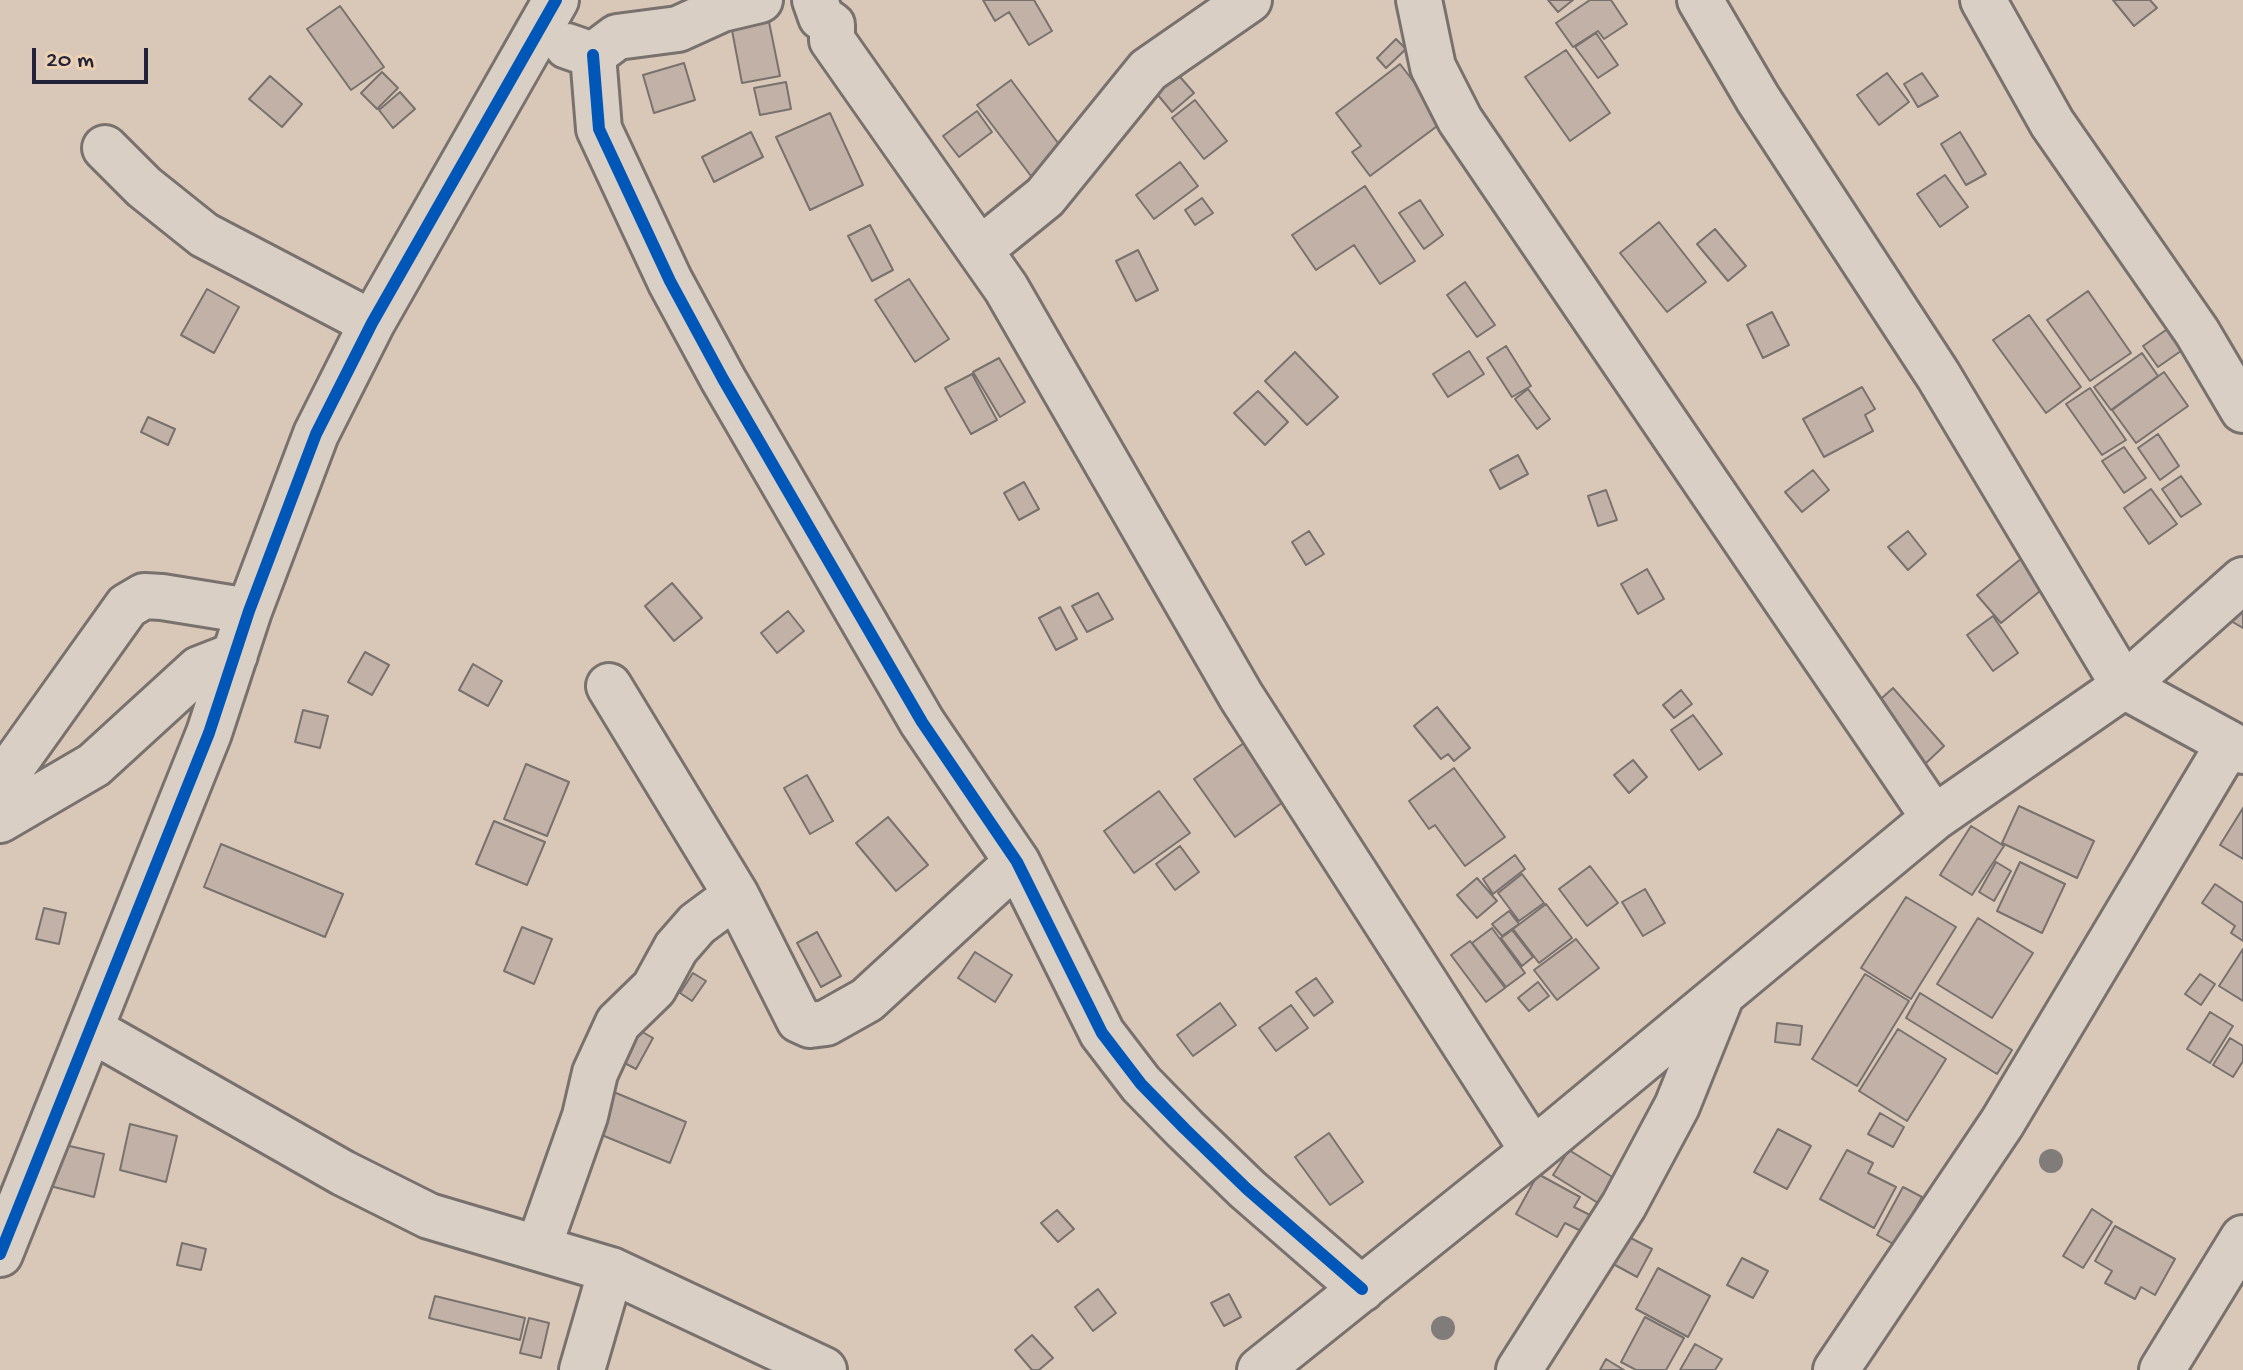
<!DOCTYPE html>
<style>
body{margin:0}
#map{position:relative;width:2243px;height:1370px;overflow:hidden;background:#d9c8b7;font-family:"Gochi Hand",sans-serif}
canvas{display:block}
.scale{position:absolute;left:32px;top:48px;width:116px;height:36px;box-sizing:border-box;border:4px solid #22223b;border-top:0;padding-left:10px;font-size:24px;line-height:28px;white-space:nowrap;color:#22223b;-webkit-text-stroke:6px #ecd1b3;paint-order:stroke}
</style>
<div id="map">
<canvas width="2243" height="1370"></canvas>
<div class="scale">20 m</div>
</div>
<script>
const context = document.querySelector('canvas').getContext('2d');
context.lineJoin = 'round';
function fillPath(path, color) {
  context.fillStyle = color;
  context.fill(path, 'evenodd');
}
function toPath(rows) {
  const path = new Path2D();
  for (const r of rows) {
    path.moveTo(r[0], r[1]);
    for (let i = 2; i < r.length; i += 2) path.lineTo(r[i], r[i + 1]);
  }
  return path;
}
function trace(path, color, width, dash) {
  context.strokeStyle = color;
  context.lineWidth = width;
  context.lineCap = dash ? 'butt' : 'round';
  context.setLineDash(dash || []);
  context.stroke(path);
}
const building = toPath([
 [983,0,1034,0,1052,31,1029,45,1009,12,995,21,983,0],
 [1548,0,1573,0,1558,12,1548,0],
 [1590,0,1611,0,1627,24,1604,39,1598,31,1573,47,1556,23,1590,0],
 [2113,0,2150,0,2157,8,2134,26,2113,0],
 [340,6,384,67,351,90,307,29,340,6],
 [768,17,780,76,742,83,731,25,768,17],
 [1596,33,1618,65,1598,78,1575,47,1596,33],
 [1396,39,1406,49,1386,68,1377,58,1396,39],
 [1566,50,1610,113,1570,141,1525,77,1566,50],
 [684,63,695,100,654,113,643,75,684,63],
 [1168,63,1194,93,1172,112,1147,82,1168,63],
 [1400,64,1444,121,1370,176,1352,152,1361,146,1336,113,1400,64],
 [382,72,398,88,377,109,361,93,382,72],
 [1887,73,1909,102,1879,125,1857,95,1887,73],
 [1922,73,1938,96,1918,107,1904,84,1922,73],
 [270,76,302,104,282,127,249,99,270,76],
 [1011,80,1064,151,1031,176,977,105,1011,80],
 [786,82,791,109,760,115,754,88,786,82],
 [400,92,415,109,393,128,379,110,400,92],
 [1195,100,1227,141,1204,159,1172,118,1195,100],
 [977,111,992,132,959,157,943,136,977,111],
 [830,113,863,185,810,210,776,137,830,113],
 [751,132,763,157,714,182,702,157,751,132],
 [1960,132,1986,174,1966,185,1941,144,1960,132],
 [1180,162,1198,186,1154,219,1136,195,1180,162],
 [1945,175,1968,207,1940,227,1917,194,1945,175],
 [1365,186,1415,261,1380,284,1354,245,1316,270,1292,235,1365,186],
 [1202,198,1213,213,1195,225,1185,210,1202,198],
 [1420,200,1443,235,1424,249,1399,213,1420,200],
 [1659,222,1706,282,1667,312,1620,253,1659,222],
 [870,225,893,270,872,281,848,236,870,225],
 [1715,229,1746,266,1728,281,1697,244,1715,229],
 [1138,250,1158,290,1136,301,1116,261,1138,250],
 [909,279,949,339,915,362,875,300,909,279],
 [1465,282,1495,325,1477,337,1447,295,1465,282],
 [207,289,239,307,214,353,181,335,207,289],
 [2088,291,2131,353,2090,381,2047,320,2088,291],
 [1772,312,1789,345,1763,358,1747,325,1772,312],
 [2029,315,2081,387,2046,413,1993,340,2029,315],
 [2176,323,2191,344,2158,367,2143,346,2176,323],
 [1506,346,1531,386,1512,397,1487,358,1506,346],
 [1469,351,1484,374,1448,397,1433,374,1469,351],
 [1295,352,1338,397,1307,425,1265,381,1295,352],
 [2142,353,2158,376,2111,410,2094,387,2142,353],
 [999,358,1025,402,1000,417,973,372,999,358],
 [2164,372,2188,406,2136,443,2112,410,2164,372],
 [972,374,997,420,971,434,945,388,972,374],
 [1862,387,1875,409,1865,415,1873,431,1824,457,1803,419,1862,387],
 [2090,388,2126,440,2102,455,2066,404,2090,388],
 [1528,389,1550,419,1537,429,1515,399,1528,389],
 [1258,391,1288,422,1265,445,1234,413,1258,391],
 [148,417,175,429,168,445,141,432,148,417],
 [2158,434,2179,466,2160,480,2138,448,2158,434],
 [2124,447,2146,478,2124,493,2102,461,2124,447],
 [1518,455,1528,474,1500,489,1490,470,1518,455],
 [1813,470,1829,490,1802,512,1785,492,1813,470],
 [2181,476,2201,504,2181,517,2162,489,2181,476],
 [1024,482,1039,509,1019,520,1004,493,1024,482],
 [2151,489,2177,524,2149,544,2124,508,2151,489],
 [1606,490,1617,520,1598,526,1588,496,1606,490],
 [1309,531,1324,554,1306,565,1292,542,1309,531],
 [1908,531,1926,554,1908,570,1888,547,1908,531],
 [2022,558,2045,587,2001,623,1977,595,2022,558],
 [1647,569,1664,599,1638,614,1621,584,1647,569],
 [672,583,702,618,674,641,645,606,672,583],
 [1098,593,1113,619,1087,632,1072,606,1098,593],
 [2243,602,2243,628,2229,620,2243,602],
 [1060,607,1077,639,1056,650,1039,618,1060,607],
 [788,611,804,631,777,653,761,633,788,611],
 [1993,616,2018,653,1993,671,1967,635,1993,616],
 [365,652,389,665,372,695,348,682,365,652],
 [473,664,502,681,488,706,459,690,473,664],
 [1893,688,1944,746,1924,765,1872,707,1893,688],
 [1681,690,1692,704,1674,718,1663,705,1681,690],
 [1437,707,1470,748,1454,761,1448,754,1441,759,1414,726,1437,707],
 [303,710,328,716,320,748,295,742,303,710],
 [1693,715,1722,754,1699,770,1671,730,1693,715],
 [1248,740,1290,797,1235,837,1194,779,1248,740],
 [1633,760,1647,777,1629,793,1614,775,1633,760],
 [526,764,569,782,547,836,504,819,526,764],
 [1454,768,1505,837,1465,866,1435,825,1429,829,1409,801,1454,768],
 [807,775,833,821,810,834,784,788,807,775],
 [1159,791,1190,833,1134,873,1104,831,1159,791],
 [2019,806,2094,841,2077,878,2002,843,2019,806],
 [2243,808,2243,859,2220,845,2243,808],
 [888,817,928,865,896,891,856,843,888,817],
 [494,821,545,842,527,885,476,864,494,821],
 [1971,826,2004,846,1972,895,1940,875,1971,826],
 [221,844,343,894,325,937,204,887,221,844],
 [1180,846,1199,872,1175,890,1156,864,1180,846],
 [1515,855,1525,869,1493,894,1483,879,1515,855],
 [1996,862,2011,871,1994,901,1979,892,1996,862],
 [2020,862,2065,884,2042,933,1997,911,2020,862],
 [1590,866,1618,903,1587,926,1559,889,1590,866],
 [1522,874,1544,903,1519,921,1498,893,1522,874],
 [1477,878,1497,901,1477,918,1457,895,1477,878],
 [2215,884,2243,903,2243,941,2231,933,2235,926,2202,903,2215,884],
 [1645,889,1665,923,1643,936,1622,902,1645,889],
 [1906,897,1956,927,1911,999,1861,968,1906,897],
 [1546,904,1572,938,1539,963,1513,929,1546,904],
 [44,908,66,913,59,944,36,939,44,908],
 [1509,911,1519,924,1502,936,1492,924,1509,911],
 [1978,918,2033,953,1992,1018,1937,984,1978,918],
 [522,927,552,939,534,984,504,971,522,927],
 [1492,928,1525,973,1506,987,1472,943,1492,928],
 [1512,930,1533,957,1522,966,1501,938,1512,930],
 [817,932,841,976,821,987,797,943,817,932],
 [1576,939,1599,968,1557,1000,1534,970,1576,939],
 [1470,941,1505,988,1486,1002,1451,955,1470,941],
 [2243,949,2243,1001,2219,986,2243,949],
 [975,952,1012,975,995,1002,958,978,975,952],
 [693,973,706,981,692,1001,680,993,693,973],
 [1865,974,1909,1001,1857,1086,1812,1059,1865,974],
 [2200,974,2215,984,2201,1005,2185,994,2200,974],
 [1316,978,1333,1002,1314,1016,1296,992,1316,978],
 [1538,982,1549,996,1529,1011,1518,998,1538,982],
 [1920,993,2012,1050,1997,1074,1906,1018,1920,993],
 [1220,1003,1236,1025,1193,1056,1177,1035,1220,1003],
 [1291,1005,1308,1028,1276,1051,1259,1028,1291,1005],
 [2210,1012,2233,1026,2210,1063,2187,1049,2210,1012],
 [1777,1023,1802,1026,1800,1045,1775,1042,1777,1023],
 [630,1025,653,1038,636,1069,613,1057,630,1025],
 [1898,1029,1946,1059,1907,1121,1859,1091,1898,1029],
 [2230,1038,2243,1046,2243,1061,2233,1077,2213,1065,2230,1038],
 [604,1088,686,1122,670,1163,587,1129,604,1088],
 [1880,1113,1904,1127,1893,1147,1868,1134,1880,1113],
 [130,1124,177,1136,166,1182,120,1170,130,1124],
 [1778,1129,1811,1146,1787,1189,1754,1172,1778,1129],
 [1329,1133,1363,1182,1330,1205,1295,1157,1329,1133],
 [61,1144,104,1154,94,1197,50,1186,61,1144],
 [1569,1150,1614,1178,1598,1203,1553,1175,1569,1150],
 [1847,1150,1873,1163,1868,1173,1896,1187,1874,1228,1820,1199,1847,1150],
 [1538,1174,1580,1197,1574,1207,1590,1215,1581,1231,1565,1223,1557,1237,1516,1214,1538,1174],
 [1903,1187,1922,1197,1895,1245,1877,1235,1903,1187],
 [2092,1209,2112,1222,2083,1268,2063,1256,2092,1209],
 [1057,1210,1074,1229,1058,1242,1041,1223,1057,1210],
 [2115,1226,2175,1259,2155,1295,2141,1287,2135,1299,2105,1283,2112,1271,2095,1261,2115,1226],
 [1621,1233,1652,1249,1637,1277,1606,1260,1621,1233],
 [182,1243,206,1249,201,1270,177,1265,182,1243],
 [1742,1258,1768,1271,1753,1298,1727,1285,1742,1258],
 [1658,1268,1710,1296,1688,1337,1636,1309,1658,1268],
 [1098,1289,1116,1313,1093,1331,1075,1307,1098,1289],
 [1229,1294,1241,1317,1224,1326,1211,1303,1229,1294],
 [435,1296,525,1318,520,1340,429,1318,435,1296],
 [1645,1317,1684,1338,1666,1370,1636,1370,1621,1362,1645,1317],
 [529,1318,549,1323,541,1358,520,1353,529,1318],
 [1032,1335,1053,1358,1039,1370,1032,1370,1015,1350,1032,1335],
 [1695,1344,1722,1359,1715,1370,1680,1370,1695,1344],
 [1606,1359,1624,1370,1600,1370,1606,1359]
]);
fillPath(building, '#c1b1a6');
trace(building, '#79716e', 2);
const minor = toPath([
 [815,0,821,17,832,25,832,40,1006,288,1241,696,1533,1151],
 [1419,0,1433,67,1460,120,1934,818],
 [1700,0,1758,99,1938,375,2124,686,2243,580],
 [1983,0,2052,123,2197,332,2243,410],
 [567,46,593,55,617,37,678,29,722,9,760,0],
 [593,55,599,129,670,281,723,379,922,722,1017,862,1102,1033,1141,1084,1185,1129,1247,1189,1362,1289],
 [105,148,144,187,204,235,372,323],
 [981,249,1045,197,1148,70,1249,0],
 [609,686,736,895,799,1020,810,1025,826,1023,867,1000,1017,862],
 [0,784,127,606,144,596,162,597,249,611],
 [0,820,94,765,199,669,235,655],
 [92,1030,343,1173,429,1216,611,1270,824,1370],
 [539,1246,585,1116,595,1073,618,1023,654,988,676,948,697,924,736,895],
 [0,1254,209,733,249,611,316,434,372,323,556,0],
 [582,1370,611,1270],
 [1260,1370,1533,1151,1934,818,2124,686,2243,751],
 [1519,1370,1624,1205,1677,1106,1722,994],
 [1836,1370,2002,1123,2228,745],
 [2162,1370,2243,1238]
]);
trace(minor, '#79716e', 50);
trace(minor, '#d9cfc4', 44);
trace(toPath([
 [593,55,599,129,670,281,723,379,922,722,1017,862,1102,1033,1141,1084,1185,1129,1247,1189,1362,1289],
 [0,1254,209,733,249,611,316,434,372,323,556,0]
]), '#0057b8', 12);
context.fillStyle = '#807c7a';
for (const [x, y] of [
 [2051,1161],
 [1443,1328]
]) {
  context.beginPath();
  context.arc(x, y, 12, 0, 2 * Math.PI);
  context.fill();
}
</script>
